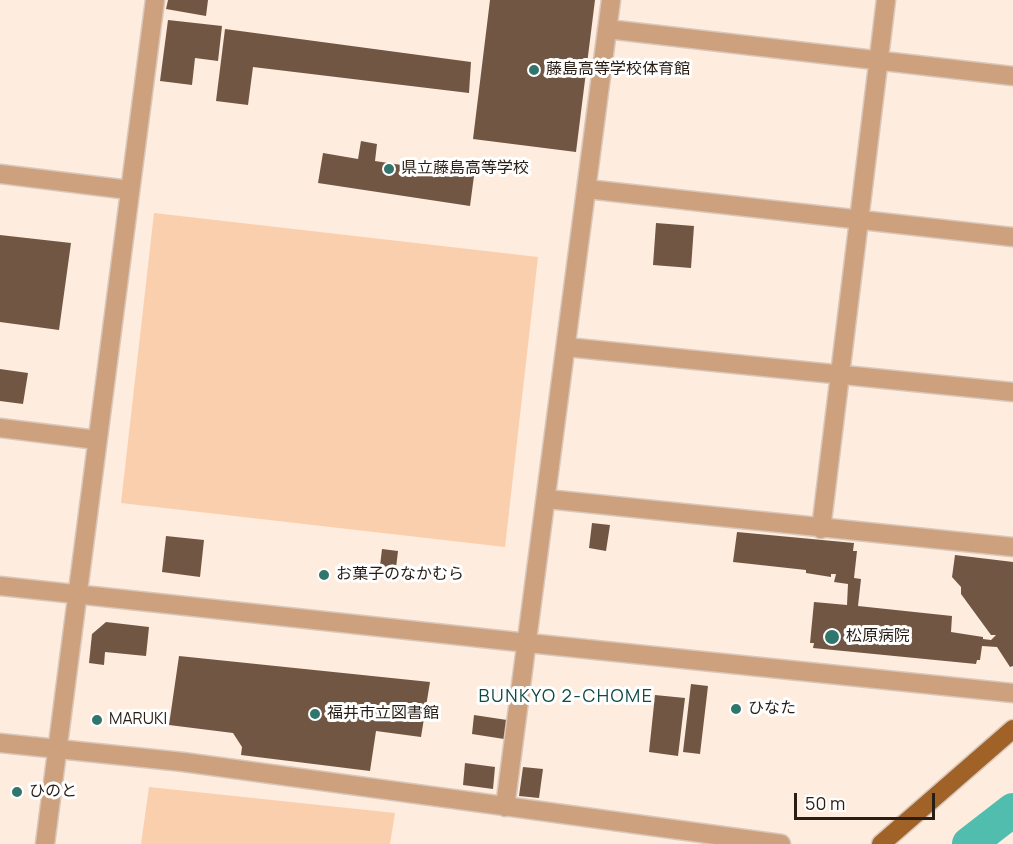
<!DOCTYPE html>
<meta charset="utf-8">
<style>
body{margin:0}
#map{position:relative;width:1013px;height:844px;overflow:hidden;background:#feecde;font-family:Manrope,sans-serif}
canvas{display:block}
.scale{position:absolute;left:794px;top:793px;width:141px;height:27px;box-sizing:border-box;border:3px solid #291e16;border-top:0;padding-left:8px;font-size:18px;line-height:21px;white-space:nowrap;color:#291e16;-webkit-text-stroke:4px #fff;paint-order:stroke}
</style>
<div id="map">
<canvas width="1013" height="844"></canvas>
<div class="scale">50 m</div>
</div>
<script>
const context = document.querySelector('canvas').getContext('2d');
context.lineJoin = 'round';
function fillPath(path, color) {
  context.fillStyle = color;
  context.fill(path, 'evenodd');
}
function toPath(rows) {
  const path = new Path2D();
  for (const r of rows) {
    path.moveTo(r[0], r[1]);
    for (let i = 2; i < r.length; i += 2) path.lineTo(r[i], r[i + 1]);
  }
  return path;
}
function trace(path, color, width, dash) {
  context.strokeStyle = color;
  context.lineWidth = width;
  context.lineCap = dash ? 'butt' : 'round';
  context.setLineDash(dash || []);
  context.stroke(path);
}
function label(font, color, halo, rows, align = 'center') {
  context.font = font + ' Manrope,"Noto Sans JP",sans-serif';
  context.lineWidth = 6;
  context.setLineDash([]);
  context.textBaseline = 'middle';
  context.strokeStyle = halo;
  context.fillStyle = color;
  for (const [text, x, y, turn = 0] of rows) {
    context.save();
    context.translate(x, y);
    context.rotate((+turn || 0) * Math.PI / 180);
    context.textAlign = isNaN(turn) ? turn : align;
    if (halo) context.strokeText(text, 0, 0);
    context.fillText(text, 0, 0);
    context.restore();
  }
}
fillPath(toPath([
 [154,213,538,257,505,547,121,503],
 [149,787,395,813,390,844,141,844]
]), '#facfae');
trace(toPath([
 [969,844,1013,810]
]), '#51bdae', 34);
fillPath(toPath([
 [168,0,208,0,206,16,166,9],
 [490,0,595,0,576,152,473,139],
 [168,20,222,26,218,61,195,58,192,85,160,81],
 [225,29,471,62,469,93,253,67,248,105,216,101],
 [361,141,377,144,375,161,474,176,470,206,318,183,323,153,358,159],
 [656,223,694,226,691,268,653,265],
 [0,235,71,243,59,330,0,322],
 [0,369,28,373,23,404,0,401],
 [592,523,610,525,606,551,589,548],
 [737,532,854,543,853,551,857,551,854,578,861,579,858,606,952,616,951,632,983,637,983,639,991,640,996,635,991,635,961,594,961,587,952,577,955,555,1013,562,1013,666,1010,667,997,647,982,646,980,660,977,660,976,664,813,648,814,643,810,643,814,602,847,605,848,584,834,582,836,574,831,574,831,577,806,573,806,570,733,562],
 [166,536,204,540,200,577,162,572],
 [382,549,398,551,396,568,380,566],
 [106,622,149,627,146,656,105,652,104,665,89,663,92,634],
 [179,656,430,682,421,737,376,731,370,771,241,755,242,747,233,733,169,725],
 [691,684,708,686,700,754,683,752],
 [655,695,685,698,678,756,649,752],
 [474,715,507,720,504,739,472,734],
 [465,763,495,767,493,789,463,785],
 [523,767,543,769,539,798,519,796]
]), '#715743');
const minor = toPath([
 [607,29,1013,76],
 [0,174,129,190],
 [587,189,1013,237],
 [566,347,1013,392],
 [0,428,97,440],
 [547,499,1013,547],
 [821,529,886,0],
 [0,586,528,643,1013,693],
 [0,743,183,762,781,844],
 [505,807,611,0],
 [45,844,155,0]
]);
const major = toPath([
 [881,844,1013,729]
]);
trace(minor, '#d8c7ba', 21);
trace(major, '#d8c7ba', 21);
trace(minor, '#cea17e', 18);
trace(major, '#a16228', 18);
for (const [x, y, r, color] of [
 [534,70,6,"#30766d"],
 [389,169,6,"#30766d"],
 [324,575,6,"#30766d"],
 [832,637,8,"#30766d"],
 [736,709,6,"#30766d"],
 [315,714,6,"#30766d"],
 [97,720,6,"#30766d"],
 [17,792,6,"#30766d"]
]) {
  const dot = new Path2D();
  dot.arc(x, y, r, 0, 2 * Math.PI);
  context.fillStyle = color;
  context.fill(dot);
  trace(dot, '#fff', 2);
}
label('16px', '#291e16', '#fff', [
 ["藤島高等学校体育館",546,70],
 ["県立藤島高等学校",401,169],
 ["お菓子のなかむら",336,575],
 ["松原病院",846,637],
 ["ひなた",748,709],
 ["福井市立図書館",327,714],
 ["MARUKI",109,720],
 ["ひのと",29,792]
], 'left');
context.letterSpacing = '1.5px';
label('18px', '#0f4b44', '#fff', [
 ["BUNKYO 2-CHOME",566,697]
]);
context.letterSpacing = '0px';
</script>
